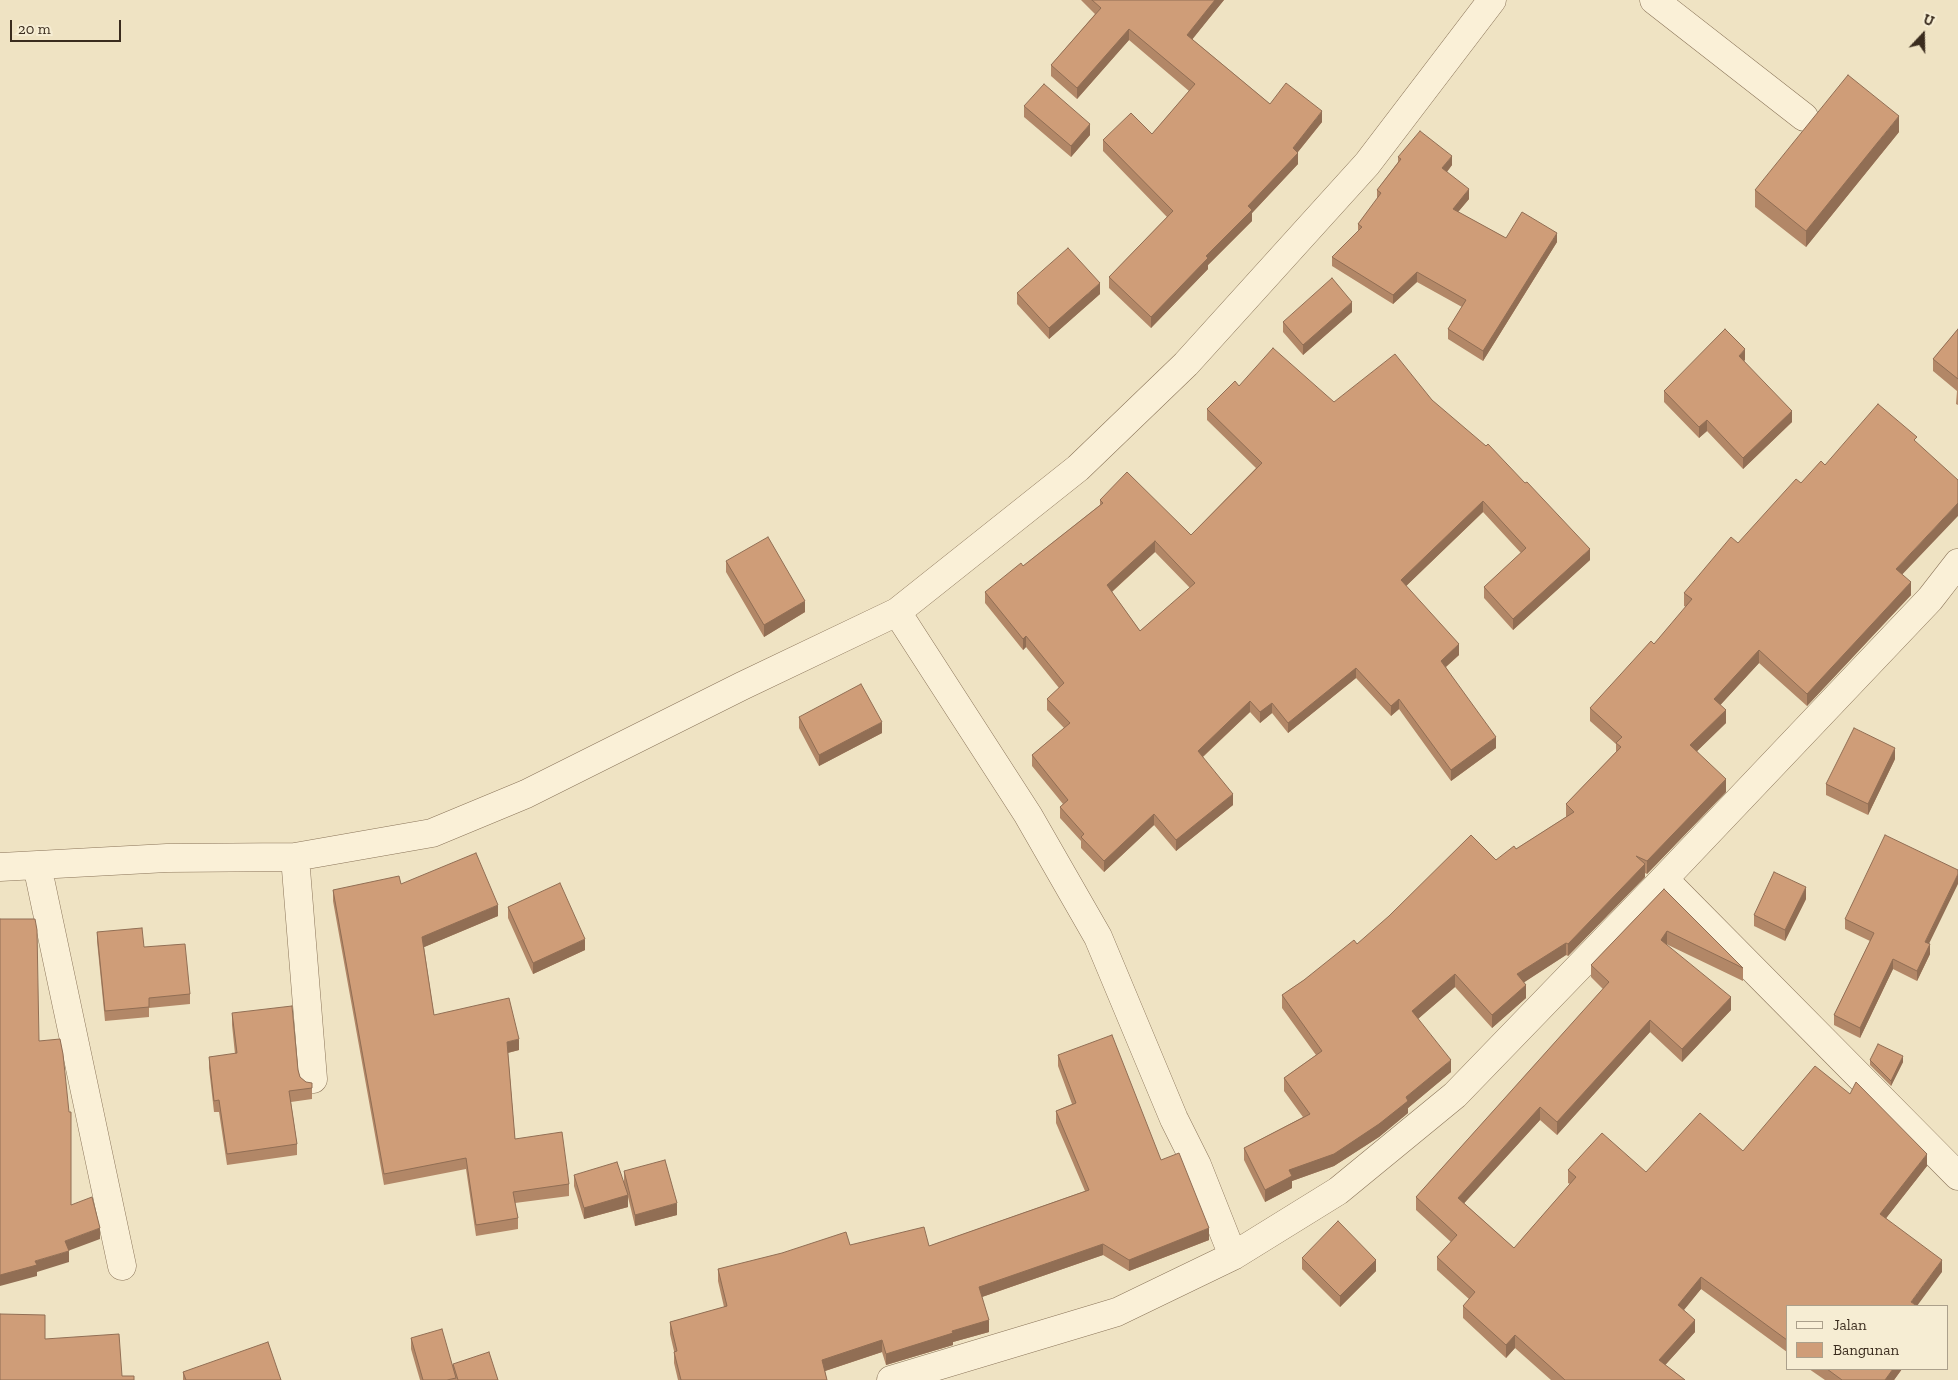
<!DOCTYPE html>
<style>
body{margin:0}
#map{position:relative;width:1958px;height:1380px;overflow:hidden;background:#efe3c3;font-family:"Zilla Slab",serif}
canvas{display:block}
.legend{position:absolute;left:1786px;top:1305px;width:162px;height:65px;box-sizing:border-box;background:#f6edd3;border:1px solid #aba08b;margin:0;padding:6px 9px;list-style:none;font-size:15px;color:#3a2c1e}
.legend li{display:flex;align-items:center;gap:10px;height:25px}
.legend b{width:25px;border:1px solid #aba08b}
.north{position:absolute;left:1898px;top:10px;width:50px;height:50px;-webkit-text-stroke:4px #f6edd3;paint-order:stroke;rotate:21deg;font-size:14px;font-weight:700;line-height:20px;text-align:center;color:#3a2c1e}
.north::after{content:'';display:block;margin:auto;width:18px;height:22px;background:#3a2c1e;clip-path:polygon(50% 0,100% 100%,50% 72%,0 100%)}
.scale{position:absolute;left:10px;top:20px;width:111px;height:22px;box-sizing:border-box;border:2px solid #3a2c1e;border-top:0;padding-left:6px;font-size:15px;line-height:18px;white-space:nowrap;color:#3a2c1e;-webkit-text-stroke:4px #f6edd3;paint-order:stroke}
</style>
<div id="map">
<canvas width="1958" height="1380"></canvas>
<ul class="legend">
<li><b style="height:6px;background:#faf0d7"></b>Jalan</li>
<li><b style="height:14px;background:#cf9d78"></b>Bangunan</li>
</ul>
<div class="north">U</div>
<div class="scale">20 m</div>
</div>
<script>
const context = document.querySelector('canvas').getContext('2d');
context.lineJoin = 'round';
function toPath(rows) {
  const path = new Path2D();
  for (const r of rows) {
    path.moveTo(r[0], r[1]);
    for (let i = 2; i < r.length; i += 2) path.lineTo(r[i], r[i + 1]);
  }
  return path;
}
function trace(path, color, width, dash) {
  context.strokeStyle = color;
  context.lineWidth = width;
  context.lineCap = dash ? 'butt' : 'round';
  context.setLineDash(dash || []);
  context.stroke(path);
}
function fillPath(path, color) {
  context.fillStyle = color;
  context.fill(path, 'evenodd');
}
const minor = toPath([
 [1654,0,1804,117],
 [897,612,1028,815,1098,937,1174,1119,1197,1165,1233,1256],
 [295,857,313,1079],
 [37,865,122,1266],
 [0,867,167,858,295,857,432,833,526,794,742,686,897,612,1078,468,1186,364,1367,164,1492,0],
 [1664,879,1958,1176],
 [891,1380,1117,1312,1233,1256,1338,1191,1455,1095,1664,879,1930,599,1958,563]
]);
trace(minor, '#8a7459', 29);
trace(minor, '#faf0d7', 28);
fillPath(toPath([
 [1081,0,1224,0,1192,39,1270,104,1322,122,1298,152,1298,164,1252,213,1252,221,1208,265,1208,269,1151,328,1109,288,1109,277,1167,217,1103,151,1103,140,1152,134,1189,91,1129,40,1077,99,1051,76,1051,65,1095,14],
 [1024,106,1090,135,1071,157,1024,117],
 [1899,132,1806,247,1755,207,1755,190],
 [1398,157,1452,165,1447,172,1469,199,1458,212,1506,238,1557,242,1483,361,1448,339,1448,329,1462,307,1417,282,1393,304,1332,266,1332,257,1358,231,1358,224,1377,199,1377,190,1398,162],
 [1017,293,1100,294,1049,339,1017,304],
 [1352,312,1303,355,1283,332,1283,322],
 [1958,329,1958,405,1956,404,1957,391,1933,371,1933,359],
 [1745,360,1744,361,1792,422,1743,469,1707,431,1699,438,1664,402,1664,391],
 [1239,386,1334,402,1432,400,1590,560,1513,630,1484,598,1484,587,1521,553,1483,512,1406,586,1459,655,1446,667,1496,748,1451,781,1399,709,1391,716,1356,678,1288,733,1272,713,1260,723,1250,712,1203,757,1233,805,1176,851,1154,825,1104,872,1081,848,1081,841,1060,818,1060,807,1063,804,1032,766,1032,755,1064,728,1047,710,1047,699,1059,688,1026,647,1023,650,985,603,985,592,1023,566,1100,505,1100,500,1191,535,1256,468,1207,420,1207,409],
 [1155,552,1190,588,1140,631,1112,592],
 [1738,543,1903,575,1911,595,1807,706,1759,663,1720,705,1726,723,1697,751,1726,792,1647,874,1645,873,1645,877,1568,956,1566,955,1524,982,1526,998,1492,1028,1455,987,1418,1019,1451,1072,1408,1108,1408,1113,1379,1137,1334,1166,1292,1181,1292,1188,1265,1202,1244,1160,1244,1148,1303,1117,1284,1091,1284,1078,1316,1055,1282,1008,1282,995,1357,944,1496,860,1516,849,1566,817,1566,804,1616,752,1616,744,1590,721,1590,708,1654,644,1686,607,1684,606,1684,593],
 [726,561,805,612,764,637,726,572],
 [799,717,882,733,819,766,799,728],
 [1895,759,1868,815,1826,795,1826,784],
 [401,884,498,916,424,947,434,1015,519,1050,508,1053,515,1139,569,1184,569,1196,515,1203,518,1218,518,1229,476,1236,466,1169,384,1185,333,901,333,890],
 [1664,889,1743,968,1743,981,1666,944,1731,1010,1682,1062,1650,1032,1557,1135,1540,1120,1464,1203,1514,1248,1570,1184,1568,1183,1568,1170,1646,1172,1743,1151,1927,1166,1886,1218,1942,1272,1787,1306,1787,1352,1701,1289,1684,1310,1695,1332,1665,1365,1685,1380,1551,1380,1515,1348,1506,1358,1463,1318,1463,1306,1469,1299,1437,1270,1437,1257,1451,1242,1416,1210,1416,1197,1603,989,1591,977,1591,965],
 [1806,899,1785,941,1754,926,1754,915],
 [508,907,585,950,533,974,508,918],
 [1845,919,1929,944,1930,954,1917,981,1893,969,1860,1038,1834,1025,1834,1015,1870,941,1845,929],
 [97,932,144,947,190,994,190,1004,149,1008,149,1017,105,1021,97,941],
 [232,1013,298,1070,300,1077,312,1088,312,1099,291,1102,297,1144,297,1155,227,1165,219,1112,214,1112,209,1068,209,1057,235,1054,232,1025],
 [1058,1055,1209,1240,1129,1271,1103,1255,982,1297,989,1332,953,1342,953,1345,886,1365,882,1352,825,1371,827,1380,678,1380,674,1363,674,1351,670,1334,670,1322,724,1307,718,1281,718,1269,850,1245,929,1246,1085,1191,1056,1123,1056,1111,1072,1104,1058,1066],
 [1870,1060,1903,1062,1891,1086,1870,1065],
 [624,1171,677,1215,635,1226,628,1197,628,1207,584,1219,574,1186,574,1175,624,1182],
 [1302,1258,1376,1271,1340,1307,1302,1269],
 [411,1338,453,1367,453,1364,498,1380,420,1380,411,1349],
 [1809,1369,1902,1369,1894,1380,1825,1380],
 [183,1372,281,1380,183,1380]
]), '#b28767');
fillPath(toPath([
 [1215,0,1224,0,1187,46,1187,35],
 [1129,29,1129,40,1077,99,1077,88],
 [1322,111,1322,122,1293,158,1298,153,1298,164,1252,213,1252,221,1208,265,1208,269,1151,328,1151,317,1206,256,1248,206],
 [1899,116,1899,132,1806,247,1806,231],
 [1090,124,1090,135,1071,157,1071,146],
 [1452,156,1452,165,1442,178,1442,168],
 [1469,189,1469,199,1453,218,1453,209],
 [1557,233,1557,242,1483,361,1483,351],
 [1417,272,1417,282,1393,304,1393,295],
 [1100,283,1100,294,1049,339,1049,328],
 [1352,302,1352,312,1303,355,1303,345],
 [1745,349,1745,360,1739,367,1739,356],
 [1792,411,1792,422,1743,469,1743,458],
 [1707,420,1707,431,1699,438,1699,427],
 [1483,501,1483,512,1401,591,1401,580],
 [1958,503,1958,516,1896,581,1896,569],
 [1155,541,1155,552,1107,596,1107,585],
 [1590,549,1590,560,1513,630,1513,619],
 [1911,582,1911,595,1807,706,1807,694],
 [805,601,805,612,764,637,764,625],
 [1026,636,1026,647,1023,650,1023,639],
 [1459,644,1459,655,1441,671,1441,661],
 [1759,650,1759,663,1714,712,1714,699],
 [1356,668,1356,678,1288,733,1288,723],
 [1399,699,1399,709,1391,716,1391,706],
 [1250,701,1250,712,1198,761,1198,751],
 [1272,703,1272,713,1260,723,1260,712],
 [1726,710,1726,723,1690,758,1690,745],
 [882,722,882,733,819,766,819,755],
 [1496,737,1496,748,1451,781,1451,770],
 [1895,748,1895,759,1868,815,1868,804],
 [1726,779,1726,792,1647,874,1647,861],
 [1233,794,1233,805,1176,851,1176,840],
 [1154,814,1154,825,1104,872,1104,861],
 [1645,864,1645,877,1568,956,1568,944],
 [1958,874,1958,884,1925,952,1925,942],
 [1806,887,1806,899,1785,941,1785,930],
 [498,905,498,916,422,948,422,937],
 [1667,931,1667,944,1661,953,1661,940],
 [585,939,585,950,533,974,533,963],
 [1566,943,1566,955,1517,987,1517,974],
 [1930,944,1930,954,1917,981,1917,971],
 [1893,959,1893,969,1860,1038,1860,1028],
 [1455,974,1455,987,1412,1024,1412,1011],
 [1526,985,1526,998,1492,1028,1492,1015],
 [1731,997,1731,1010,1682,1062,1682,1049],
 [1650,1020,1650,1032,1557,1135,1557,1122],
 [519,1039,519,1050,507,1053,507,1042],
 [1903,1056,1903,1062,1891,1086,1891,1081],
 [1451,1060,1451,1072,1408,1108,1408,1113,1379,1137,1334,1166,1292,1181,1292,1188,1265,1202,1265,1190,1289,1170,1406,1097],
 [1540,1107,1540,1120,1458,1210,1458,1198],
 [1927,1154,1927,1166,1880,1226,1880,1214],
 [628,1195,628,1207,584,1219,584,1208],
 [677,1203,677,1215,635,1226,635,1215],
 [100,1228,100,1239,65,1252,65,1241],
 [1209,1228,1209,1240,1129,1271,1129,1260],
 [1103,1244,1103,1255,979,1298,979,1287],
 [69,1251,69,1262,37,1272,37,1276,0,1286,0,1275,35,1261],
 [1376,1260,1376,1271,1340,1307,1340,1296],
 [1942,1260,1942,1272,1917,1306,1911,1302],
 [1701,1277,1701,1289,1678,1317,1678,1305],
 [989,1320,989,1332,953,1342,953,1345,886,1365,886,1354,952,1331],
 [1695,1320,1695,1332,1659,1372,1659,1360],
 [1515,1335,1515,1348,1506,1358,1506,1345],
 [882,1340,882,1352,822,1372,822,1360],
 [1893,1369,1902,1369,1894,1380,1885,1380]
]), '#916e54');
const building = toPath([
 [1092,0,1215,0,1187,35,1270,104,1286,83,1322,111,1293,148,1298,153,1248,206,1252,210,1206,256,1208,258,1151,317,1109,277,1173,211,1103,140,1131,113,1152,134,1195,84,1129,29,1077,88,1051,65,1101,8,1092,0],
 [1848,75,1899,116,1806,231,1755,190,1848,75],
 [1044,84,1090,124,1071,146,1024,106,1044,84],
 [1420,131,1452,156,1442,168,1469,189,1453,209,1506,238,1522,212,1557,233,1483,351,1448,329,1466,300,1417,272,1393,295,1332,257,1362,227,1358,224,1381,193,1377,190,1401,159,1398,157,1420,131],
 [1068,248,1100,283,1049,328,1017,293,1068,248],
 [1332,278,1352,302,1303,345,1283,322,1332,278],
 [1725,329,1745,349,1739,356,1792,411,1743,458,1707,420,1699,427,1664,391,1725,329],
 [1958,329,1958,379,1933,359,1958,329],
 [1273,348,1334,402,1395,354,1432,400,1486,446,1488,444,1525,483,1527,482,1590,549,1513,619,1484,587,1526,548,1483,501,1401,580,1459,644,1441,661,1496,737,1451,770,1399,699,1391,706,1356,668,1288,723,1272,703,1260,712,1250,701,1198,751,1233,794,1176,840,1154,814,1104,861,1081,837,1084,834,1060,807,1068,800,1032,755,1070,723,1047,699,1064,683,1026,636,1023,639,985,592,1021,563,1023,566,1103,503,1100,500,1127,472,1191,535,1262,463,1207,409,1235,381,1239,386,1273,348],
 [1155,541,1195,583,1140,631,1107,585,1155,541],
 [1878,404,1917,437,1914,440,1958,480,1958,503,1896,569,1911,582,1807,694,1759,650,1714,699,1726,710,1690,745,1726,779,1647,861,1636,856,1645,864,1568,944,1566,943,1517,974,1526,985,1492,1015,1455,974,1412,1011,1451,1060,1406,1097,1408,1101,1379,1124,1334,1154,1289,1170,1292,1176,1265,1190,1244,1148,1310,1114,1284,1078,1322,1051,1282,995,1304,980,1354,940,1357,944,1389,916,1471,835,1496,860,1514,846,1516,849,1574,812,1566,804,1621,747,1616,743,1622,737,1590,708,1651,641,1654,644,1692,599,1684,593,1731,537,1738,543,1796,479,1801,483,1821,461,1825,465,1878,404],
 [768,537,805,601,764,625,726,561,768,537],
 [861,684,882,722,819,755,799,717,861,684],
 [1854,728,1895,748,1868,804,1826,784,1854,728],
 [1885,835,1958,870,1958,874,1925,942,1930,944,1917,971,1893,959,1860,1028,1834,1015,1874,933,1845,919,1885,835],
 [476,853,498,905,422,937,434,1015,509,998,519,1039,507,1042,515,1139,562,1132,569,1184,513,1192,518,1218,476,1225,466,1158,384,1174,333,890,399,876,401,884,476,853],
 [1774,872,1806,887,1785,930,1754,915,1774,872],
 [560,883,585,939,533,963,508,907,560,883],
 [1664,889,1743,968,1667,931,1661,940,1731,997,1682,1049,1650,1020,1557,1122,1540,1107,1458,1198,1514,1248,1576,1177,1568,1170,1602,1133,1646,1172,1700,1113,1743,1151,1815,1066,1850,1094,1856,1082,1927,1154,1880,1214,1942,1260,1911,1302,1917,1306,1787,1306,1787,1340,1701,1277,1678,1305,1695,1320,1659,1360,1685,1380,1565,1380,1515,1335,1506,1345,1463,1306,1475,1292,1437,1257,1457,1235,1416,1197,1609,982,1591,965,1664,889],
 [0,919,35,919,37,930,39,1041,60,1039,63,1054,69,1112,71,1112,71,1205,92,1197,100,1228,65,1241,69,1251,35,1261,37,1265,0,1275,0,919],
 [142,928,144,947,185,944,190,994,149,998,149,1007,105,1011,97,932,142,928],
 [292,1006,298,1070,300,1077,306,1082,312,1083,312,1088,289,1091,297,1144,227,1154,219,1100,214,1101,209,1057,237,1053,232,1013,292,1006],
 [1112,1035,1161,1160,1179,1153,1209,1228,1129,1260,1103,1244,979,1287,989,1320,952,1331,953,1333,886,1354,882,1340,822,1360,827,1380,681,1380,674,1352,677,1351,670,1322,727,1306,718,1269,782,1253,846,1232,850,1245,924,1227,929,1246,1089,1190,1056,1111,1076,1103,1058,1055,1112,1035],
 [1878,1044,1903,1056,1891,1081,1870,1060,1878,1044],
 [665,1160,677,1203,635,1215,624,1171,665,1160],
 [617,1162,628,1195,584,1208,574,1175,617,1162],
 [1338,1221,1376,1260,1340,1296,1302,1258,1338,1221],
 [0,1314,45,1315,45,1339,119,1334,122,1376,134,1376,134,1380,0,1380,0,1314],
 [442,1329,456,1378,447,1380,423,1380,411,1338,442,1329],
 [268,1342,281,1380,186,1380,183,1372,268,1342],
 [489,1352,498,1380,458,1380,453,1364,489,1352],
 [1827,1369,1893,1369,1885,1380,1842,1380,1827,1369]
]);
fillPath(building, '#cf9d78');
trace(building, '#916e54', 1);
</script>
